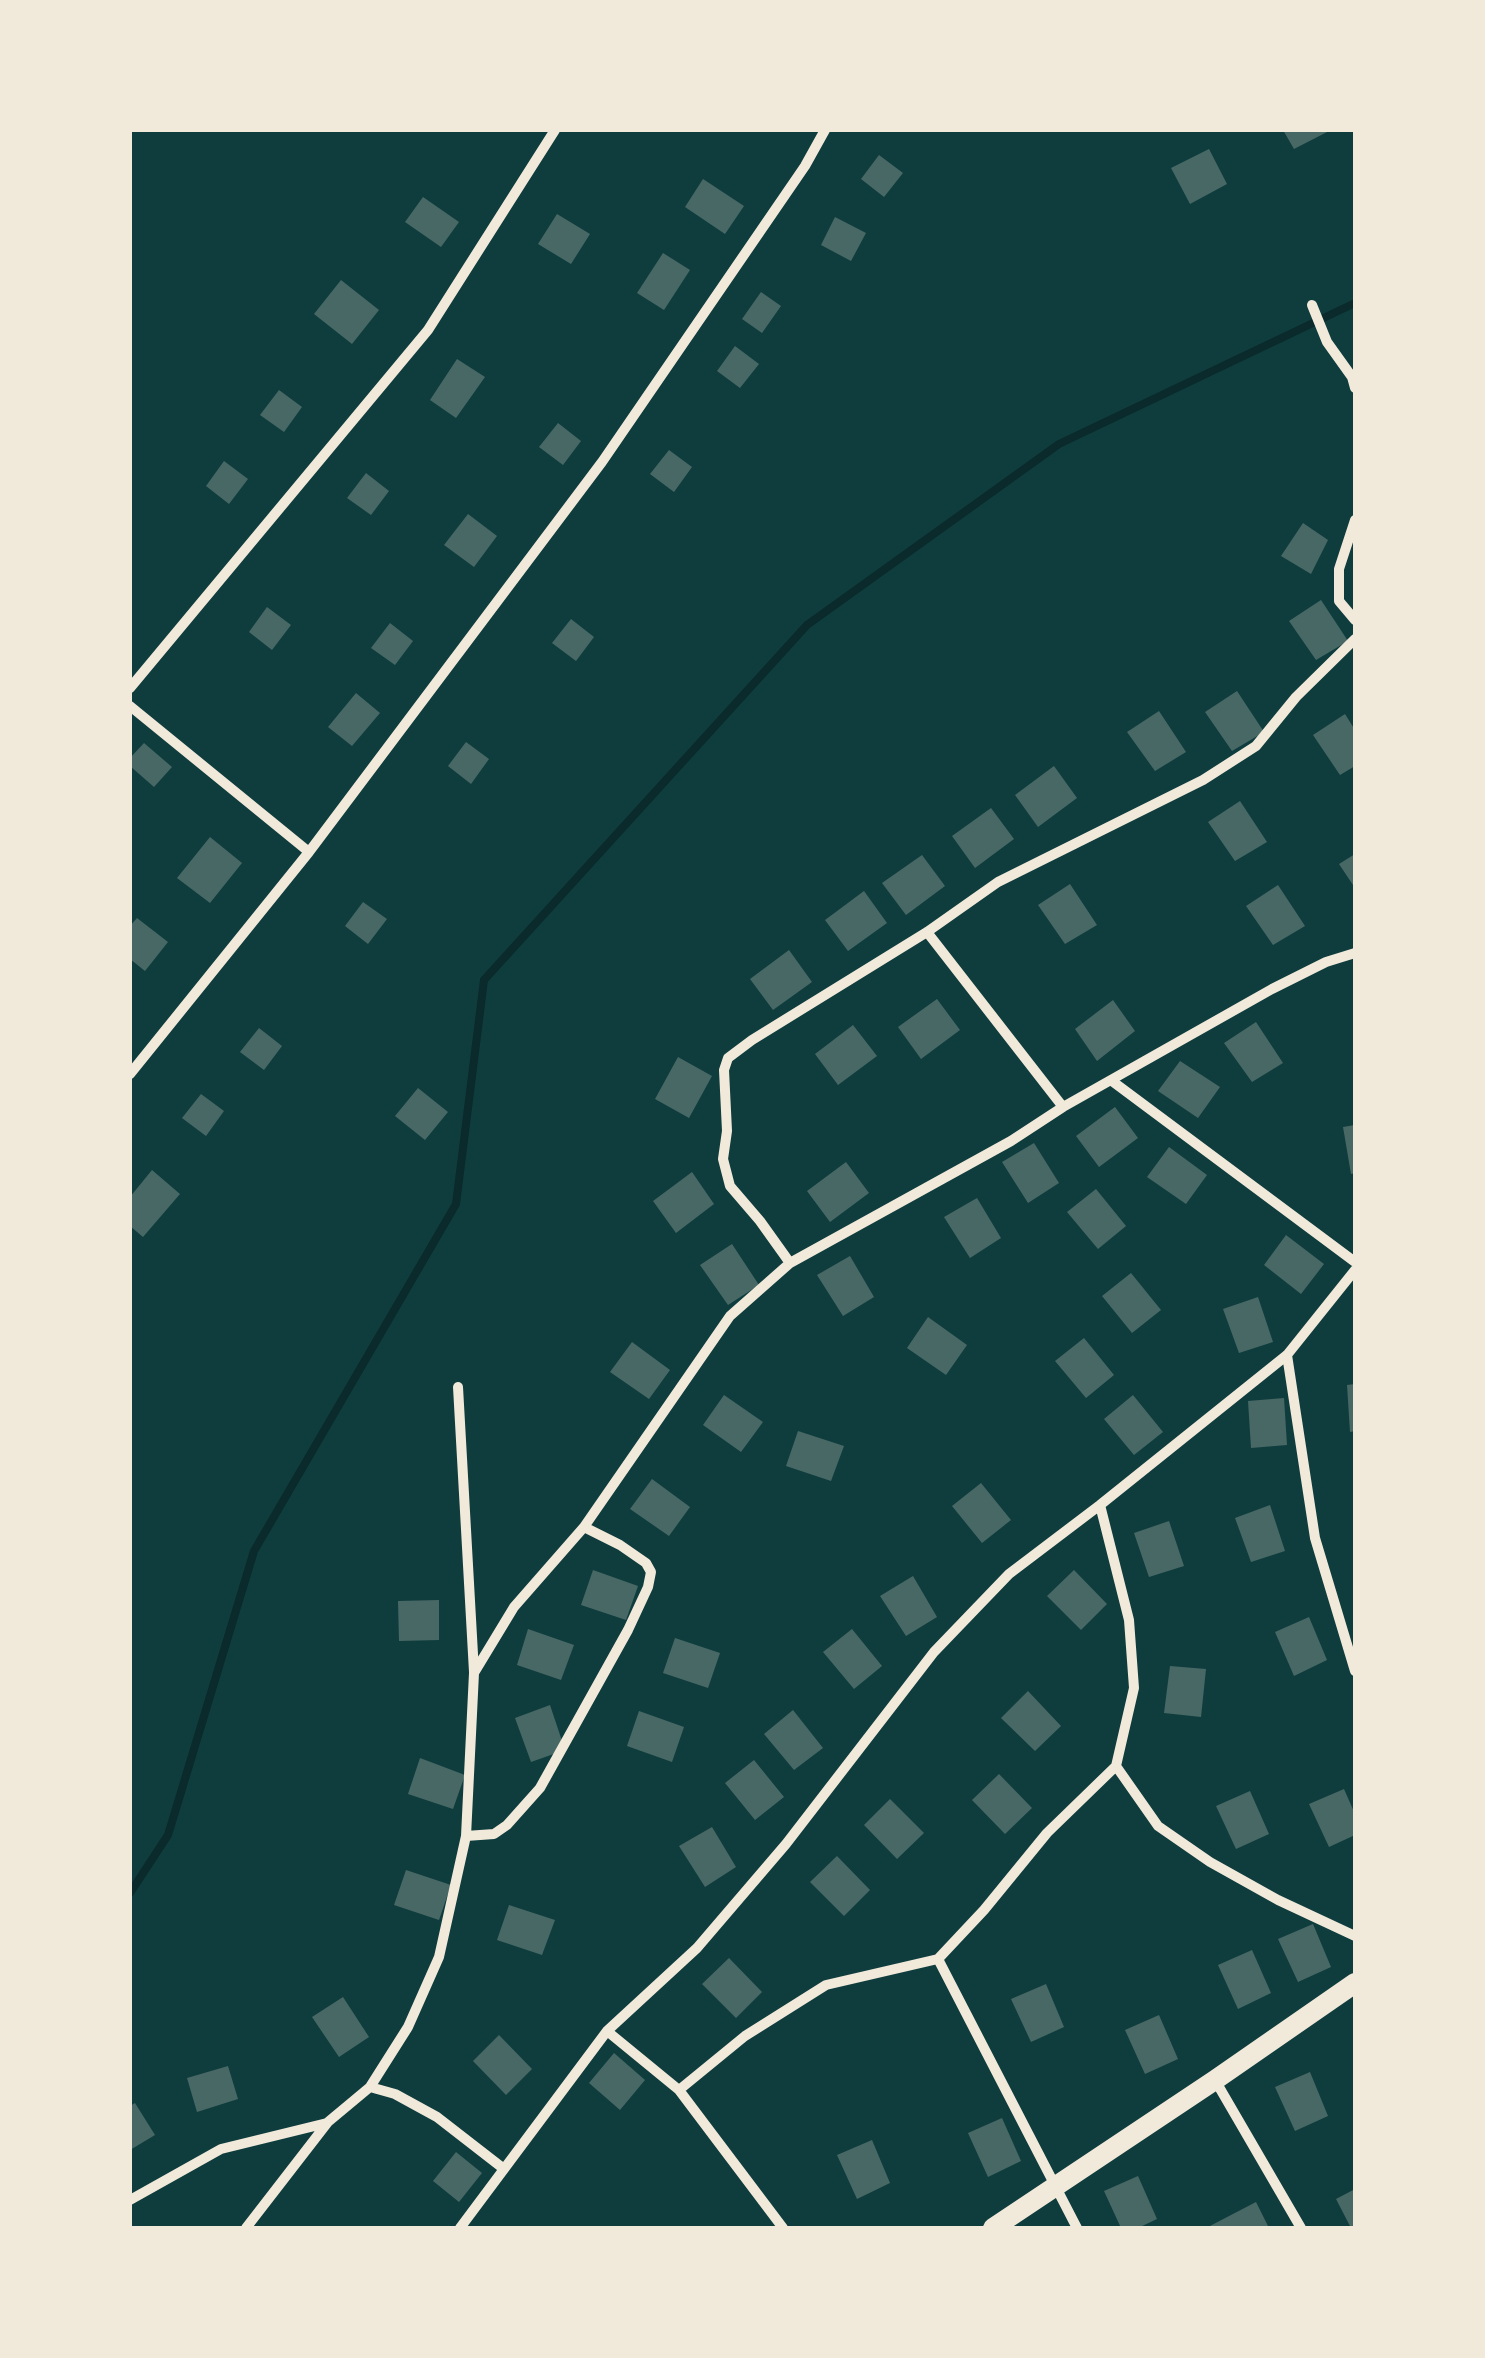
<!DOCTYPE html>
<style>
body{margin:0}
#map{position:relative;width:1485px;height:2358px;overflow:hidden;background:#0f3d3e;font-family:Raleway,sans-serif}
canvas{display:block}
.frame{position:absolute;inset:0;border:132px solid #f1e9da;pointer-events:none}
</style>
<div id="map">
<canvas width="1485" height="2358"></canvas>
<div class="frame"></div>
</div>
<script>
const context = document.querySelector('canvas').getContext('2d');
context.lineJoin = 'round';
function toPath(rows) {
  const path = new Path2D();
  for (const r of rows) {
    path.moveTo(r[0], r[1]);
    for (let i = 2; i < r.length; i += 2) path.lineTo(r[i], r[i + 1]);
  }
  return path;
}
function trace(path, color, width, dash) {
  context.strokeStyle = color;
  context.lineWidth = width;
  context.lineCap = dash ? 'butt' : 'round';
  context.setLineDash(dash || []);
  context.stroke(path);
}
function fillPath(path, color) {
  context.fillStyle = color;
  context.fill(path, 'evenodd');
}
trace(toPath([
 [130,1893,168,1835,254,1551,456,1204,484,980,807,625,1059,444,1355,303]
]), '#0a2a2b', 8);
fillPath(toPath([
 [1283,130,1331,130,1294,149],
 [1209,149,1227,184,1190,204,1171,168],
 [879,155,903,173,884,197,861,179],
 [703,179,744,206,725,234,685,207],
 [423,197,459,222,441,247,405,222],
 [557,214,590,234,571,264,538,244],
 [835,217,866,233,851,261,821,245],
 [663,253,690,270,664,310,637,293],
 [341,280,379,310,352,344,314,314],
 [761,292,781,306,762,333,742,319],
 [735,346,759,364,740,388,717,371],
 [457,359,485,377,456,418,430,400],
 [279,390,302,407,284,432,260,415],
 [558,423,581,441,563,465,539,447],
 [669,450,692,467,674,492,650,474],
 [224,461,248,479,229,504,206,486],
 [366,473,389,491,371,515,347,498],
 [468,514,497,536,474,567,444,545],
 [1303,523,1328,540,1311,574,1281,556],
 [1321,600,1348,641,1316,660,1289,621],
 [267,607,291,625,272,650,249,632],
 [571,619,594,637,576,661,552,643],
 [390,623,413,641,395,665,371,648],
 [1237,691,1264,732,1232,751,1205,712],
 [356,693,380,713,352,746,328,727],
 [1159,711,1186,752,1155,771,1127,732],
 [1345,714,1355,730,1355,766,1340,775,1313,735],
 [466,742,489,759,471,784,448,766],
 [144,743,172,767,154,787,130,766,130,758],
 [1054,766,1077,798,1038,827,1015,795],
 [1240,801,1267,842,1235,861,1208,822],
 [991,808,1014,839,975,868,952,836],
 [210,837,242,863,210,903,177,878],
 [1355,854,1355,888,1339,864],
 [922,855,945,886,906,915,882,883],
 [1070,884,1097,925,1065,944,1038,905],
 [1278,885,1305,926,1273,945,1246,906],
 [864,891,887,923,848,951,825,920],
 [363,902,387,919,368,944,345,926],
 [137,918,168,942,145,971,130,959,130,926],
 [789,950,812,982,773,1010,750,979],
 [937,999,960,1030,921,1059,898,1027],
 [1113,1000,1135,1031,1097,1061,1075,1029],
 [1256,1022,1283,1063,1252,1082,1224,1043],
 [853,1025,877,1056,838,1085,815,1054],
 [259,1028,282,1046,264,1070,240,1052],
 [678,1057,712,1076,689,1118,655,1099],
 [1180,1061,1220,1087,1198,1118,1158,1091],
 [418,1088,448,1112,425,1140,395,1116],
 [201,1094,224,1111,206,1136,182,1118],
 [1115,1107,1138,1138,1099,1167,1076,1136],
 [1355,1125,1355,1173,1351,1174,1343,1127],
 [1034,1143,1059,1183,1028,1203,1002,1162],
 [1169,1147,1207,1175,1186,1204,1147,1177],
 [846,1162,869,1193,830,1222,807,1191],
 [152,1170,180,1194,143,1237,130,1226,130,1197],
 [692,1172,714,1204,676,1233,653,1201],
 [1096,1189,1126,1226,1098,1249,1067,1212],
 [977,1198,1001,1238,970,1258,944,1217],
 [1286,1235,1324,1264,1301,1294,1264,1265],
 [732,1244,759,1285,728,1305,700,1265],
 [850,1256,874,1297,843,1316,817,1275],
 [1131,1273,1161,1310,1132,1333,1102,1296],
 [1258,1297,1273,1342,1239,1353,1223,1309],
 [928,1317,967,1345,946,1375,907,1348],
 [1084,1338,1114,1375,1086,1398,1055,1361],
 [632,1342,670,1370,649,1399,610,1372],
 [1355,1384,1355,1431,1350,1432,1347,1385],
 [724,1395,763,1422,741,1452,703,1425],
 [1133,1395,1163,1432,1134,1455,1104,1419],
 [1284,1398,1287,1445,1251,1448,1248,1401],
 [798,1431,844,1446,831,1481,786,1466],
 [652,1479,690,1507,669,1536,630,1509],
 [981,1483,1011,1520,982,1543,952,1506],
 [1270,1505,1285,1551,1251,1562,1235,1518],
 [1169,1521,1184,1566,1149,1577,1134,1533],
 [593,1570,638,1586,626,1620,581,1605],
 [1074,1570,1107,1604,1081,1630,1047,1596],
 [913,1576,937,1617,906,1636,880,1596],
 [439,1600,439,1640,399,1641,398,1601],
 [1309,1617,1327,1660,1294,1676,1275,1632],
 [528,1629,574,1645,561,1680,517,1665],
 [852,1629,882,1666,854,1689,823,1652],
 [675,1638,720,1653,708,1688,663,1673],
 [1170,1666,1206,1669,1201,1717,1164,1713],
 [1028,1691,1061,1726,1035,1751,1001,1718],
 [550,1705,565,1750,531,1762,515,1718],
 [793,1710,823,1748,794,1770,764,1734],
 [639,1711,684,1727,672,1762,627,1746],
 [420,1758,465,1775,453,1809,408,1794],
 [754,1760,784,1797,755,1820,725,1783],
 [999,1774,1032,1808,1005,1834,972,1800],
 [1344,1789,1355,1814,1355,1835,1329,1847,1309,1804],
 [1250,1791,1269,1834,1236,1849,1216,1806],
 [890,1799,924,1833,897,1859,864,1825],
 [712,1827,736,1867,705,1887,679,1846],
 [837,1856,870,1890,844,1916,810,1882],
 [406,1870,451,1885,439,1920,394,1905],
 [509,1905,555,1920,542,1955,497,1940],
 [1313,1924,1331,1967,1298,1982,1278,1939],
 [1252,1950,1271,1993,1238,2009,1218,1965],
 [729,1958,762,1992,736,2018,702,1984],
 [1046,1984,1064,2027,1031,2042,1011,1999],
 [343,1997,369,2037,339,2057,312,2017],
 [1159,2015,1178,2059,1145,2074,1125,2030],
 [499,2035,532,2069,506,2095,473,2061],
 [614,2053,645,2080,620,2110,589,2083],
 [228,2066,238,2099,197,2112,187,2078],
 [1310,2072,1328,2116,1295,2131,1275,2087],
 [135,2103,155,2135,130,2150,130,2106],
 [1002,2118,1021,2161,988,2177,968,2133],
 [872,2140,890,2183,857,2199,837,2155],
 [456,2152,482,2173,459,2202,433,2181],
 [1138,2176,1157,2219,1138,2228,1121,2228,1104,2191],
 [1355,2189,1355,2228,1351,2228,1336,2199],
 [1256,2202,1269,2228,1206,2228]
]), '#486865');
trace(toPath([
 [1312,305,1327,342,1352,377,1355,388],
 [1355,520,1339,569,1339,601,1355,620],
 [130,688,428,330,555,130],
 [130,706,309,852],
 [927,932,1063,1107],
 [130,1074,309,852,602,462,805,166,825,130],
 [1112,1081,1355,1262],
 [790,1263,760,1221,730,1186,723,1159,727,1131,724,1070,728,1058,752,1040,927,932,998,882,1203,780,1256,746,1296,697,1355,639],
 [1287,1355,1315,1538,1355,1671],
 [458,1387,474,1672],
 [1116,1766,1158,1826,1210,1862,1278,1900,1355,1936],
 [466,1836,494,1834,507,1825,540,1788,628,1630,648,1587,651,1572,646,1563,620,1545,584,1527],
 [938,1959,1077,2228],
 [607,2031,679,2090,783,2228],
 [1215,2080,1301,2228],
 [370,2087,395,2094,437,2117,504,2169],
 [679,2090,745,2036,826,1985,938,1959,984,1910,1047,1833,1116,1766,1134,1688,1129,1620,1100,1505],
 [130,2200,221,2149,327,2123],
 [246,2228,328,2122,370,2087,408,2027,439,1957,466,1836,474,1673,514,1607,584,1527,730,1316,790,1263,1011,1141,1063,1107,1272,989,1326,962,1355,953],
 [460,2228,607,2031,697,1948,786,1844,934,1652,1009,1574,1100,1505,1287,1355,1355,1270]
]), '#f1e9da', 10);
trace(toPath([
 [993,2228,1215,2080,1355,1983]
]), '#f1e9da', 20);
</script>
